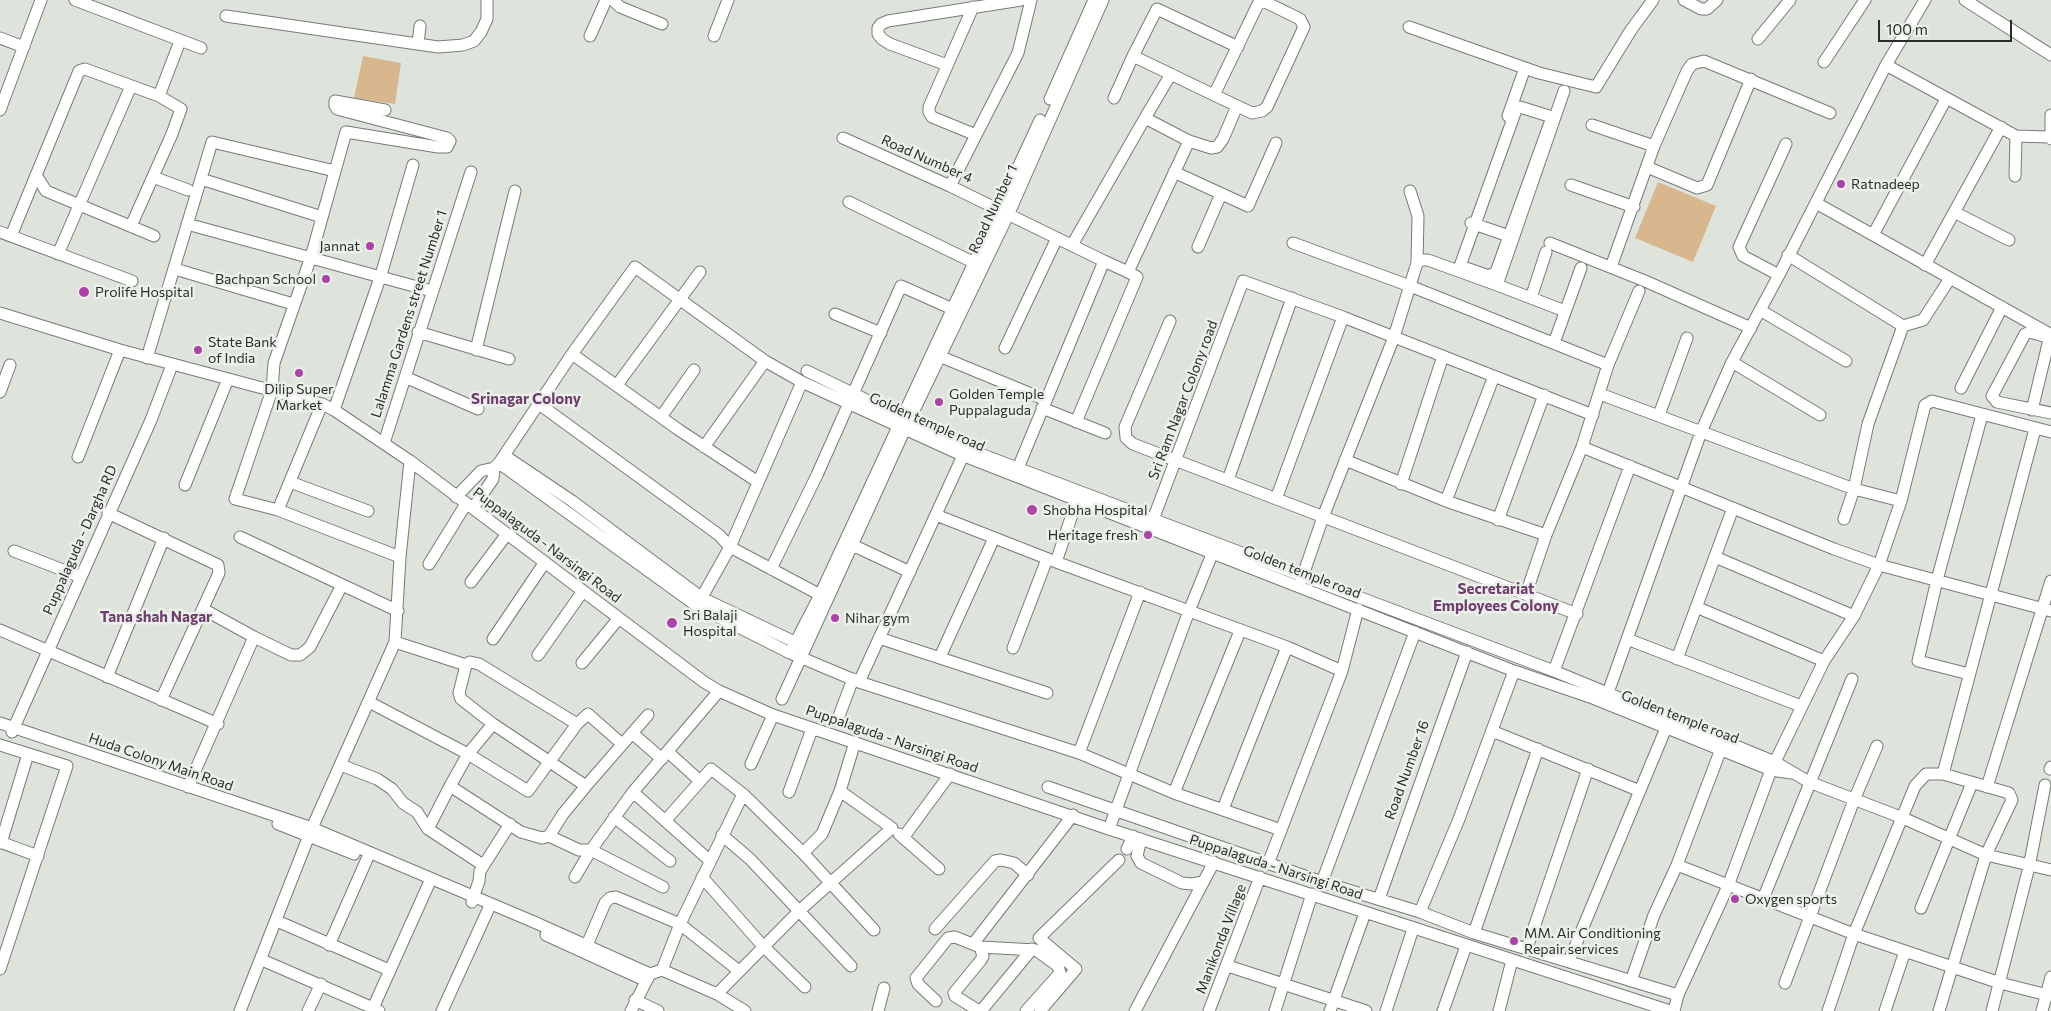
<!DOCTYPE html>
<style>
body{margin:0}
#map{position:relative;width:2051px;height:1011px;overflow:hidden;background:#dee4dc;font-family:Commissioner,sans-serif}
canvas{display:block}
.scale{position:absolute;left:1878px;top:20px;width:134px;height:22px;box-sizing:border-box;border:2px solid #2b2d2a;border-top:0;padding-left:6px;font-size:15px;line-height:18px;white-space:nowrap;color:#2b2d2a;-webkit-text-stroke:4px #ebf1ea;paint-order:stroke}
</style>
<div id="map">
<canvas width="2051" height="1011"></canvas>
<div class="scale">100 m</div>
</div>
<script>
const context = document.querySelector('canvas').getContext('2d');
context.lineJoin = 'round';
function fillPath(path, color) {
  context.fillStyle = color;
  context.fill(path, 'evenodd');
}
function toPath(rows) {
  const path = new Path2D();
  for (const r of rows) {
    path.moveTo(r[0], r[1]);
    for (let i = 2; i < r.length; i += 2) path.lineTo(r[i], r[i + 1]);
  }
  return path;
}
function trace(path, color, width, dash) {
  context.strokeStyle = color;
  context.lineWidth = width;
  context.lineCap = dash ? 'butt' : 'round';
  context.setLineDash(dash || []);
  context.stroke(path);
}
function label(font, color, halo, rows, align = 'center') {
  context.font = font + ' Commissioner,sans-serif';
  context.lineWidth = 5;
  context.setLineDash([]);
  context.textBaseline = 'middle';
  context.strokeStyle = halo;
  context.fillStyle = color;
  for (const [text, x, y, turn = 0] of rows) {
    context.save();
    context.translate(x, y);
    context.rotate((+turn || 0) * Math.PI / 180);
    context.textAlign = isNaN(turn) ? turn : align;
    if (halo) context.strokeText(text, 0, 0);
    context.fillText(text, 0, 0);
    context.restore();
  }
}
fillPath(toPath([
 [363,56,401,63,395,104,354,98],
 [1658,182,1716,206,1693,262,1635,238]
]), '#d9b78e');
const minor = toPath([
 [75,0,201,48],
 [613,0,620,7,662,24],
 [1260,0,1214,95,1252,113,1262,111,1267,107,1304,27,1300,19,1261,0],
 [1684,0,1701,9,1707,9,1717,0],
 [1965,0,2051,55],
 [973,7,929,107,929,112,932,117,976,135],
 [226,16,438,47,463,45,474,41,481,32,487,19,487,0],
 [1409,27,1539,73,1596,87,1631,30,1653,0],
 [590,36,606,0],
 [714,36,728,0],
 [0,38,24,47],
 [1758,39,1790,0],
 [418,44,420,26],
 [1133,56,1214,95],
 [1824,62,1865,0],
 [947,65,890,44,882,39,878,34,878,28,881,24,888,21,1021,0],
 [1886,65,2016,136,2050,137],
 [1171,74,1145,118,1189,141,1211,148,1217,147,1223,139,1237,106],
 [159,96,180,41],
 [1114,98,1133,56,1157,9,1238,47],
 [1050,99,1094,0],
 [1520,107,1549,116,1551,120,1496,272,1489,276,1460,266,1516,110,1520,107],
 [0,110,41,0],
 [385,110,335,101,335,106,337,109,447,138,450,141,447,147,438,147,346,132,311,257,274,363,272,390,235,499,278,510,400,557],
 [2051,115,2051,139],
 [1508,116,1525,68],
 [1592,125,1654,146],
 [843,138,950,186,1104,261,1018,468],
 [1647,167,1697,188,1707,185,1751,79],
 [1174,172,1248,206,1276,143],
 [36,175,46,191,154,236],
 [2015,176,2016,136],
 [153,177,188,190],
 [201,179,322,217],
 [1571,185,1634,207],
 [950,186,1018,53,1031,0],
 [1410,191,1418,216,1417,263],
 [849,202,981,266],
 [1816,203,2048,333,2049,340,2032,410],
 [1954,212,2009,240],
 [1471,223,1509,236],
 [187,224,432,291],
 [0,232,132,281],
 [1873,235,1946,99],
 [11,236,79,71,85,69,159,96,181,109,172,134,131,226],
 [1293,243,1410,286,1608,365],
 [1550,243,1645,281,1751,328],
 [1072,245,1145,118],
 [1198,247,1221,194],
 [58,254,131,86],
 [1788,255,1903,326],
 [1104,261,1128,272,1189,141],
 [1925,265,2001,127],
 [1611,267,1654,146,1687,71,1692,64,1704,61,1830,113],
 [175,269,293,304],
 [1779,275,1743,256,1739,247,1786,144],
 [1497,285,1565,311],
 [1531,298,1546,252],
 [1760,310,1846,361],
 [0,313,120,350,322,404,334,410,410,461,704,682,719,691,773,715,1109,829,1670,1011],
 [835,314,881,333],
 [1170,321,1125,427,1126,438,1133,444,1577,614],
 [418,332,509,359],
 [2047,337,2030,332,2025,334,1992,396,1997,402,2051,413],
 [1554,343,1581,268],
 [1005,348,1057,238],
 [476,350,515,191],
 [572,354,679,430,758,482],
 [939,356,1046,400],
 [147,358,212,142,335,171],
 [1732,362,1820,415],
 [807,371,967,449,1554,671,1775,762,1809,782,1903,818,1986,855,2051,870],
 [405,377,478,409],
 [617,385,700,272],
 [1961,388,2002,307],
 [0,392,10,365],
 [1600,394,1854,489,1901,501],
 [539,404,719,535,730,547,826,598],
 [1042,408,1105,433],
 [334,410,381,275,413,165],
 [1659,415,1687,338],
 [661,417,694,370],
 [1076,422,1137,277,1128,272],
 [384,443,471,172],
 [704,447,765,361],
 [1582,447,1834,549,1879,565,2051,611],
 [505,456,572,501,702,598,801,645],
 [78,457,120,350],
 [1345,460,1446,501,1546,535],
 [499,463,697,606,790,653,859,682,1079,753,1174,793,1281,830],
 [1228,480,1292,298],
 [290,482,368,511],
 [1401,484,1443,356],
 [185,485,228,379],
 [456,497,481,471,494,468,499,463,572,354,635,267,765,361,802,382,964,456,1514,671,1590,697,1771,770,1791,773],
 [1276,499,1343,317],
 [1446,501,1494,376],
 [473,508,493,479,494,468],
 [278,510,322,404],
 [108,513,218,565,219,573,161,700],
 [936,515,1056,562,1287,647,1342,671],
 [1844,519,1854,489,1868,424,1903,326,1923,320,1949,280],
 [1498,520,1544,395],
 [1151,525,1243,281,1343,317,1593,415],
 [240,537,398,611],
 [848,543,910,572],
 [14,551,81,577],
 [1715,557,1854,616],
 [1056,562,1077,500],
 [429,564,466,504],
 [771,569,817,475,901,286,957,311],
 [1301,581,1323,517,1394,337,1417,263,1422,260,1428,260,1497,285,1564,91],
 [471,582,507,534],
 [1526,594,1546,535,1582,447,1608,365,1639,291],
 [698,604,730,547,802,382],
 [1696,607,1824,661],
 [203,609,254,637,291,655,300,655,310,647,342,585],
 [0,630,218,724],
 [879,638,1047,693],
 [493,639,545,562],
 [1627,639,1801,706],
 [395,642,466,665,470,662,479,664,577,724],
 [1013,648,1047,559],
 [790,653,820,595,1040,120],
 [538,655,583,591],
 [940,657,994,538],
 [1677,659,1733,508],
 [582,663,619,618],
 [466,665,459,693,461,699,493,724,586,786],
 [1554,671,1630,466],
 [1969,674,1918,661,1937,580,1982,415],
 [107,677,164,538],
 [859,682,966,449],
 [782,699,905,429,1009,213,1103,0],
 [1605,701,1701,432,1732,362,1779,275,1886,65,1925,0],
 [369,702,468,754,528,791,577,724,588,714,622,744],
 [648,715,586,786,563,814,549,836,579,850,591,850,633,792,719,691],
 [839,716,853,679],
 [0,723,312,828,534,922,650,974],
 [493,724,468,754,450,786,521,832,542,838,549,836],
 [1492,731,1640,791],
 [12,732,151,420,172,365],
 [632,733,662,759],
 [0,745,67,766,0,969],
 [668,752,700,781],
 [1079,753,1140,592],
 [751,764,773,715],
 [341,765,377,779,392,789,403,803,417,812,428,829,483,865],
 [2050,769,2051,767],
 [1943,774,2035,429],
 [188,787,254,637],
 [1048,787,1322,882,1415,632],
 [1987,787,2051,581],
 [840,791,855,742],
 [633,792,709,860],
 [789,792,812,729],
 [1174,793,1240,631],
 [1223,809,1287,647],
 [614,817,670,861],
 [665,821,711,769,743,794,803,853,874,930],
 [278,824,354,854],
 [428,829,450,786],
 [1109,829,1189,611,1215,547],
 [899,834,939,869],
 [722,835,750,859,851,966],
 [903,838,950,774],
 [1141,839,1137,856,1141,863,1182,883,1192,884,1203,882],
 [0,842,38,856],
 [1,843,28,754],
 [1127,849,1133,836],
 [1268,864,1342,671,1358,609],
 [1677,865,1854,934,2000,983,2051,996],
 [575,877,591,850,663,887],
 [702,877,762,945,805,987],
 [1322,882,1420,912,1474,933,1678,995],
 [1379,899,1467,652],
 [1763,899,1852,679],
 [472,902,479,881,480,871,510,824],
 [1921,908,1972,783],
 [1420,912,1459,819,1514,671],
 [277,921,389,970],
 [935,929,995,861,1001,860,1014,863,1028,875],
 [1474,933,1538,749],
 [546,935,640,978],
 [973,944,1073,815],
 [329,945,367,859],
 [587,945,605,903,610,898,616,897,680,924,739,971],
 [1527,948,1588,769],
 [262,960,373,1008,371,1011],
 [1569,961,1666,728],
 [1228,966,1366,1011],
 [662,970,680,924,743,794],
 [1631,981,1654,915,1677,865,1721,749],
 [1785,983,1854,800,1877,746],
 [717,994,799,911,892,828,840,791,822,834,803,853],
 [635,1000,658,1011],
 [936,1001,918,984,916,978,948,938,955,937,980,947,1036,950,1058,966,1060,973,1026,1011],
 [240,1011,312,828,395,642,400,557,410,461],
 [308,1011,321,984],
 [379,1011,373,1008,431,879],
 [442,1011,488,910],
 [631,1011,650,974,662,970,717,994,745,1011],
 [878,1011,884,988],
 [979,1011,955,996,954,993,981,960,983,956,980,947],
 [981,1011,1032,949],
 [1040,1011,1076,969,1039,938,1119,860],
 [1135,1011,1214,862],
 [1209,1011,1260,877],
 [1275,1011,1312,894],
 [1330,1011,1365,913],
 [1386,1011,1413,929],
 [1443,1011,1466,946],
 [1499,1011,1512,960],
 [1674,1011,1678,995,1728,886,1771,770,1824,661,1854,616,1879,565,1901,501,1925,405,1932,401,2051,432],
 [1828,1011,1854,934,1915,786,1926,774,1943,774,2009,793,2012,800,1986,855,1939,1011],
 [1885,1011,1905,951],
 [1992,1011,2029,867,2045,785],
 [2042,1011,2051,977]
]);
trace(minor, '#767c75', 13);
trace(minor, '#fff', 11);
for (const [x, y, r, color] of [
 [1841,184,5,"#ac44a7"],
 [370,246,5,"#ac44a7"],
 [326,279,5,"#ac44a7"],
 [84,292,6,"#ac44a7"],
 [198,350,5,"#ac44a7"],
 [299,373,5,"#ac44a7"],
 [939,402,5,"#ac44a7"],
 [1032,510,6,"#ac44a7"],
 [1148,535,5,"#ac44a7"],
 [835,618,5,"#ac44a7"],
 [672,623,6,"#ac44a7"],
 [1735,899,5,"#ac44a7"],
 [1514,941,5,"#ac44a7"]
]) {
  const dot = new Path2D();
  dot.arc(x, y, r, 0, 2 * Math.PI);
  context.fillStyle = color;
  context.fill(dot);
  trace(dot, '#ebf1ea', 2);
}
label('14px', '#2b2d2a', '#ebf1ea', [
 ["Road Number 4",927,159,24],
 ["Road Number 1",993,209,-65],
 ["Lalamma Gardens street Number 1",409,314,-72],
 ["Sri Ram Nagar Colony road",1183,400,-69],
 ["Golden temple road",927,422,24],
 ["Puppalaguda - Dargha RD",80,540,-66],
 ["Puppalaguda - Narsingi Road",547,545,37],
 ["Golden temple road",1302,572,21],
 ["Golden temple road",1680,717,21],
 ["Puppalaguda - Narsingi Road",892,739,19],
 ["Huda Colony Main Road",161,762,19],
 ["Road Number 16",1407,770,-70],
 ["Puppalaguda - Narsingi Road",1276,867,18],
 ["Manikonda Village",1221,939,-69]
]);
label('14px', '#2b2d2a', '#ebf1ea', [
 ["Ratnadeep",1851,184],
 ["Jannat",360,246,"right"],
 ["Bachpan School",316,279,"right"],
 ["Prolife Hospital",95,292],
 ["State Bank",208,342],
 ["of India",208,358],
 ["Dilip Super",299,389,"center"],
 ["Market",299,405,"center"],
 ["Golden Temple",949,394],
 ["Puppalaguda",949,410],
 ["Shobha Hospital",1043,510],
 ["Heritage fresh",1138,535,"right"],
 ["Sri Balaji",683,615],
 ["Hospital",683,631],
 ["Nihar gym",845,618],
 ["Oxygen sports",1745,899],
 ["MM. Air Conditioning",1524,933],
 ["Repair services",1524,949]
], 'left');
label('bold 15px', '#713d6e', '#ebf1ea', [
 ["Srinagar Colony",526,399],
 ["Secretariat",1496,589],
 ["Employees Colony",1496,606],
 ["Tana shah Nagar",156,617]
]);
</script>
